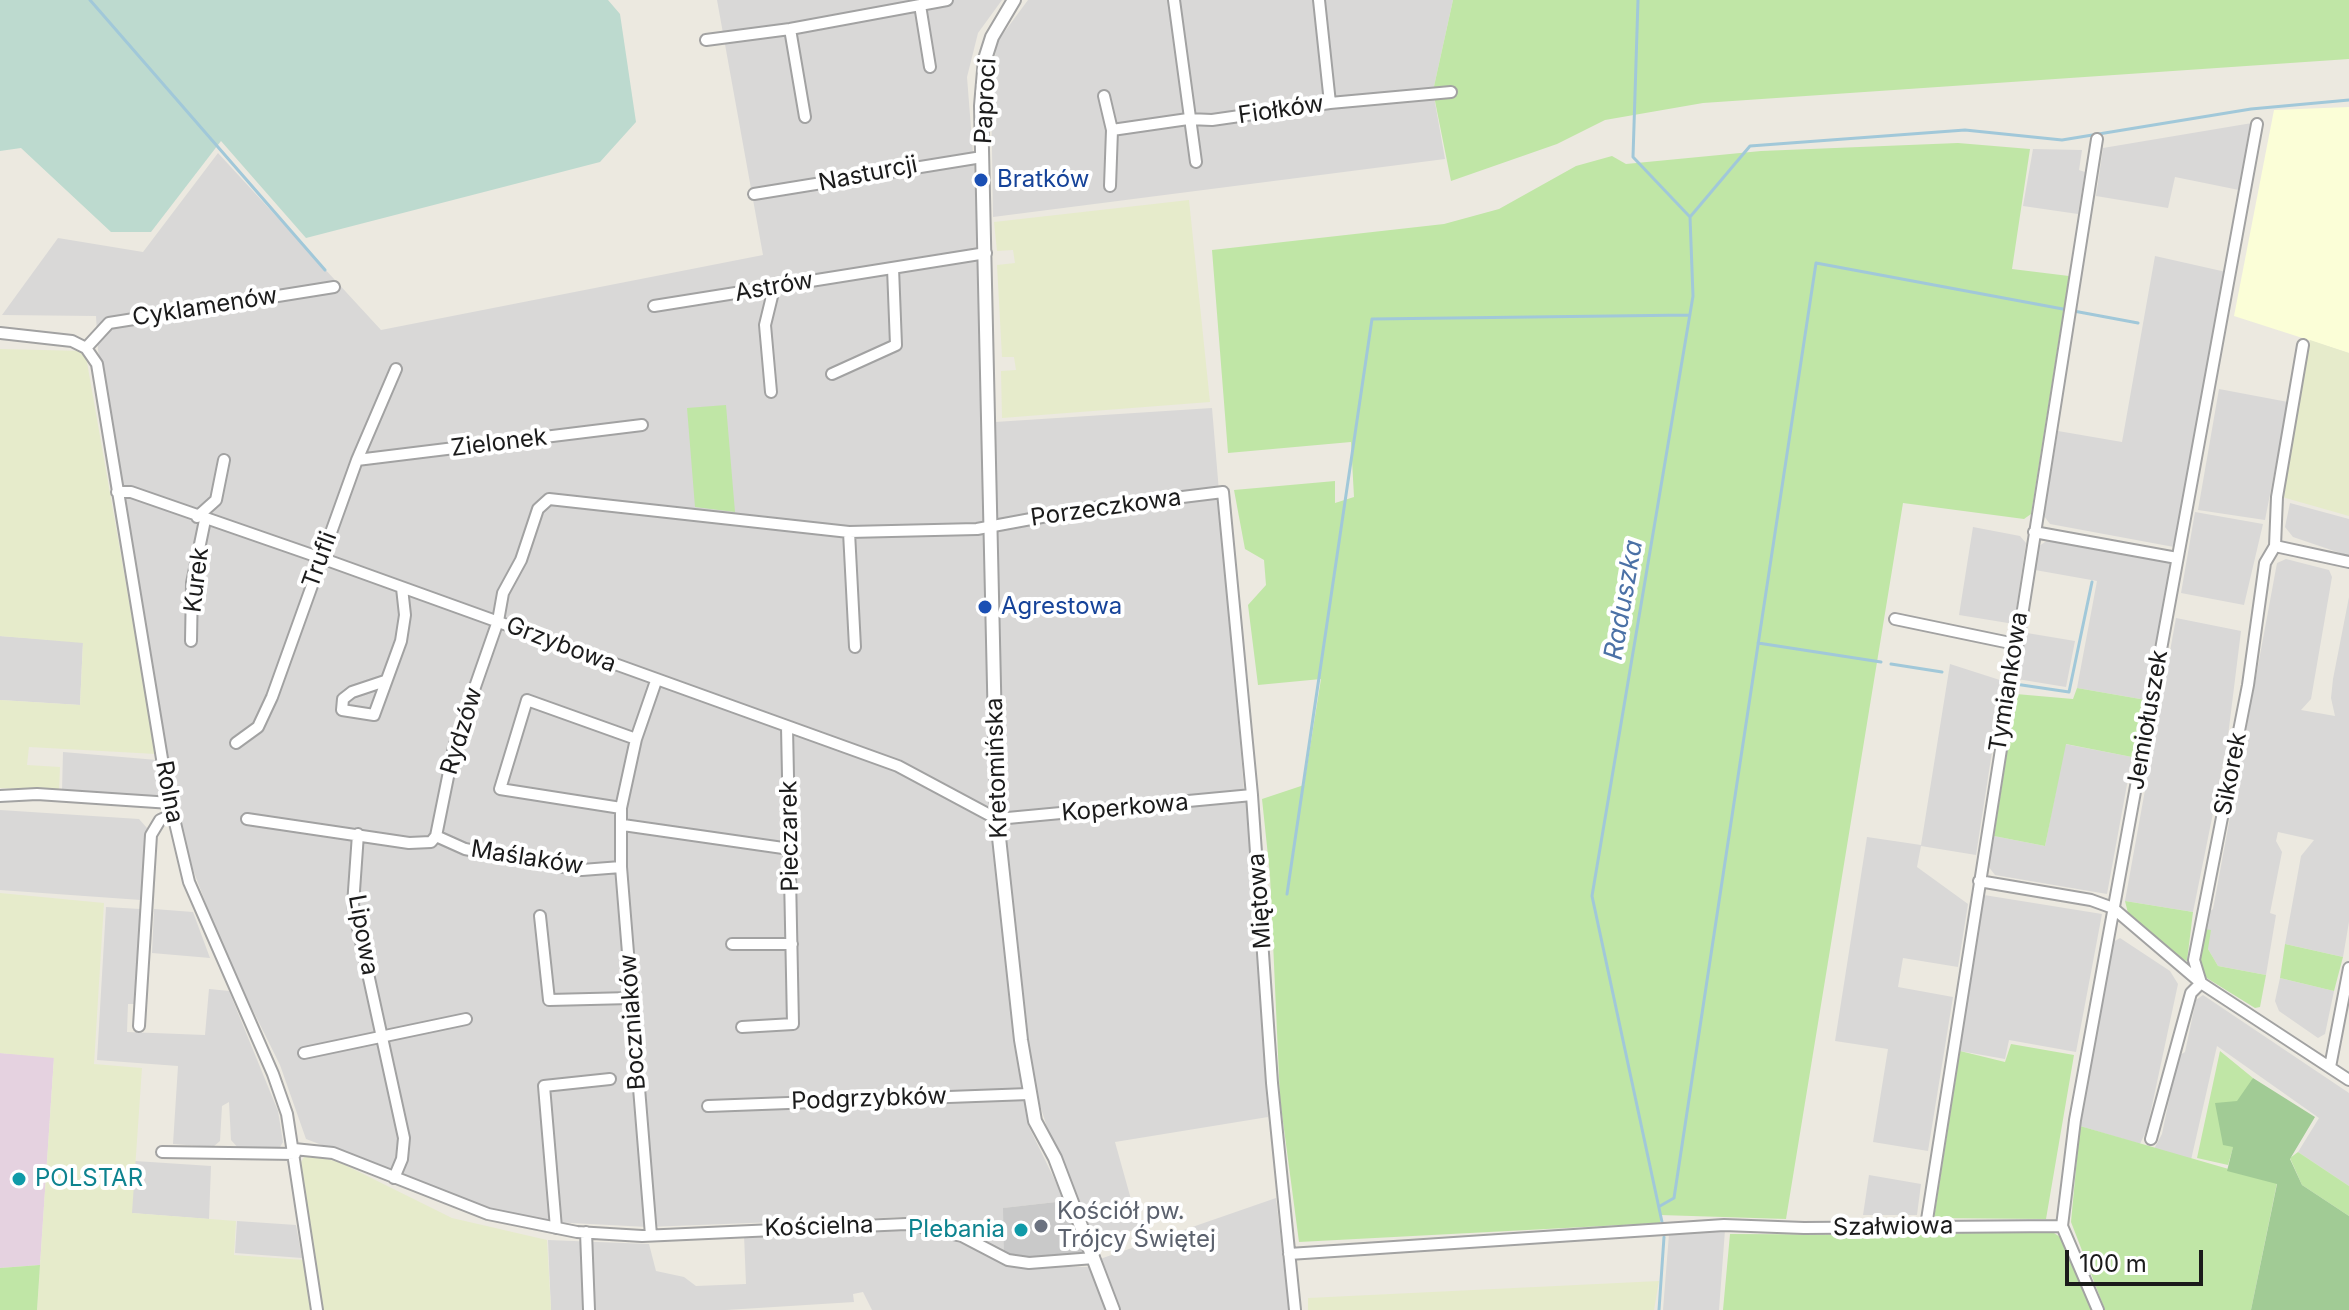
<!DOCTYPE html>
<meta charset="utf-8">
<style>
body{margin:0}
#map{position:relative;width:2349px;height:1310px;overflow:hidden;background:#ece9e0;font-family:Inter,sans-serif}
canvas{display:block}
.scale{position:absolute;left:2065px;top:1250px;width:138px;height:36px;box-sizing:border-box;border:4px solid #1b1b1b;border-top:0;padding-left:10px;font-size:24px;line-height:28px;white-space:nowrap;color:#1b1b1b;-webkit-text-stroke:6px #fff;paint-order:stroke}
</style>
<div id="map">
<canvas width="2349" height="1310"></canvas>
<div class="scale">100 m</div>
</div>
<script>
const context = document.querySelector('canvas').getContext('2d');
context.lineJoin = 'round';
function fillPath(path, color) {
  context.fillStyle = color;
  context.fill(path, 'evenodd');
}
function toPath(rows) {
  const path = new Path2D();
  for (const r of rows) {
    path.moveTo(r[0], r[1]);
    for (let i = 2; i < r.length; i += 2) path.lineTo(r[i], r[i + 1]);
  }
  return path;
}
function trace(path, color, width, dash) {
  context.strokeStyle = color;
  context.lineWidth = width;
  context.lineCap = dash ? 'butt' : 'round';
  context.setLineDash(dash || []);
  context.stroke(path);
}
function label(font, color, halo, rows, align = 'center') {
  context.font = font + ' Inter,sans-serif';
  context.lineWidth = 8;
  context.setLineDash([]);
  context.textBaseline = 'middle';
  context.strokeStyle = halo;
  context.fillStyle = color;
  for (const [text, x, y, turn = 0] of rows) {
    context.save();
    context.translate(x, y);
    context.rotate((+turn || 0) * Math.PI / 180);
    context.textAlign = isNaN(turn) ? turn : align;
    if (halo) context.strokeText(text, 0, 0);
    context.fillText(text, 0, 0);
    context.restore();
  }
}
fillPath(toPath([
 [717,0,1002,0,978,33,967,77,978,217,993,798,1028,1125,1065,1201,1004,1208,1004,1253,979,1238,929,1224,929,1216,647,1227,552,1222,485,1207,306,1139,280,1065,224,952,189,859,178,817,98,350,96,316,2,315,58,238,143,252,218,153,381,330,763,255],
 [1028,0,1453,0,1433,91,1445,159,993,217,991,84,997,42],
 [2252,123,2239,190,2175,177,2168,208,2096,196,2103,148],
 [2033,149,2082,150,2079,170,2085,172,2078,214,2023,206],
 [2155,256,2226,272,2174,547,2050,524,2044,516,2058,431,2122,442],
 [2219,389,2288,402,2265,520,2198,510],
 [1212,408,1244,790,1003,813,995,422],
 [2290,503,2349,519,2349,556,2293,537,2285,527],
 [2195,512,2263,524,2244,605,2181,593],
 [1973,527,2020,536,2026,543,2014,624,1959,615],
 [2048,540,2170,563,2146,700,2077,688,2097,581,2035,570,2039,546],
 [2286,559,2329,570,2332,577,2311,699,2301,710,2335,716,2331,698,2333,679,2349,597,2349,922,2343,957,2285,944,2301,856,2314,840,2278,832,2276,841,2282,852,2270,913,2276,915,2266,975,2218,966,2208,949,2204,929,2207,913,2213,909,2277,563],
 [2176,618,2241,631,2227,744,2193,912,2125,901],
 [2027,633,2075,641,2066,687,2017,679],
 [0,636,83,642,80,705,0,700],
 [1950,664,2003,681,1976,855,1921,846,1917,867,1968,904,1958,967,1903,958,1898,987,1953,997,1928,1151,1873,1142,1888,1049,1835,1041,1867,837,1921,845],
 [2065,744,2132,757,2107,894,1995,875,1988,866,1994,836,2045,846],
 [63,752,157,760,164,798,62,791],
 [1246,801,1255,893,1268,1117,1115,1142,1139,1228,1100,1241,1092,1237,1069,1175,1052,1143,1033,1083,1003,823],
 [0,810,139,819,147,828,141,900,0,890],
 [1984,895,2102,914,2076,1052,2009,1040,2005,1059,1960,1051],
 [106,907,140,909,136,1004,128,1004,127,1032,205,1035,209,989,229,991,278,1111,283,1142,277,1152,239,1149,231,1140,229,1102,222,1106,220,1141,213,1147,173,1144,178,1066,97,1060],
 [154,909,193,912,210,958,152,953],
 [2120,938,2170,971,2178,984,2147,1129,2140,1144,2080,1126,2113,942],
 [2280,978,2334,991,2325,1034,2318,1038,2279,1011,2275,1001],
 [2203,995,2349,1093,2349,1186,2298,1152,2319,1118,2217,1046,2191,1160,2154,1149,2162,1134,2178,1056,2185,1052,2196,1000],
 [135,1161,211,1166,209,1219,131,1213],
 [1869,1175,1921,1184,1917,1215,1863,1215],
 [1276,1198,1289,1310,1120,1310,1100,1259],
 [237,1221,296,1225,302,1258,235,1253],
 [906,1230,967,1242,1020,1266,1089,1267,1107,1310,872,1310,863,1292,853,1294,854,1302,726,1310,551,1310,548,1240,649,1244,656,1271,684,1277,696,1286,746,1284,744,1235],
 [1725,1230,1719,1310,1663,1310,1669,1234]
]), '#d9d8d7');
fillPath(toPath([
 [0,1053,54,1057,40,1265,0,1268]
]), '#e5d2e0');
fillPath(toPath([
 [2349,107,2349,353,2234,316,2274,110]
]), '#fbfed7');
fillPath(toPath([
 [1065,1201,1084,1254,1032,1258,1004,1253,1003,1208]
]), '#c9c9c9');
fillPath(toPath([
 [1189,200,1210,402,1002,418,1001,371,1016,370,1014,357,1002,357,997,265,1015,263,1013,250,997,251,994,222],
 [2310,340,2349,353,2349,516,2282,497],
 [0,349,85,351,156,754,29,747,27,765,60,767,59,791,0,788,0,700,80,705,83,643,0,636],
 [0,893,104,903,94,1064,142,1068,132,1213,236,1221,234,1255,304,1260,310,1310,37,1310,54,1058,0,1053],
 [306,1154,339,1162,452,1218,547,1240,551,1310,322,1310,301,1162],
 [1659,1281,1654,1310,1308,1310,1308,1298]
]), '#e6ebcb');
fillPath(toPath([
 [1453,0,2349,0,2349,59,1703,103,1605,120,1557,144,1451,181,1433,91],
 [1958,143,2030,149,2012,269,2069,276,2031,514,2024,519,1903,503,1786,1219,1660,1215,1660,1223,1299,1242,1280,1099,1270,875,1262,799,1304,785,1321,679,1258,685,1248,605,1266,585,1264,560,1245,549,1234,490,1335,481,1335,503,1354,497,1351,442,1228,453,1212,250,1444,224,1499,209,1576,166,1612,156,1626,164,1761,151],
 [726,405,735,512,695,507,687,408],
 [2077,688,2146,700,2132,757,2066,744,2045,846,1994,836,2016,694,2073,699],
 [2125,901,2193,912,2187,961,2172,954,2128,913],
 [2204,929,2211,930,2208,949,2218,966,2266,975,2260,1007,2255,1008,2205,977,2200,964],
 [2285,944,2343,957,2334,991,2280,978],
 [2011,1044,2074,1055,2046,1219,1934,1218,1960,1051,2005,1062],
 [2220,1051,2253,1078,2228,1165,2197,1158],
 [2080,1126,2277,1183,2251,1310,2105,1310,2071,1222],
 [2298,1152,2349,1186,2349,1216,2302,1185,2290,1158],
 [2048,1229,2066,1241,2093,1310,1723,1310,1730,1234,1919,1235],
 [40,1265,37,1310,0,1310,0,1268]
]), '#c0e6a6');
fillPath(toPath([
 [2253,1078,2315,1117,2290,1159,2302,1185,2349,1216,2349,1310,2251,1310,2277,1184,2227,1171,2233,1147,2223,1145,2215,1103,2237,1101]
]), '#a1cb95');
fillPath(toPath([
 [0,0,608,0,620,14,636,122,600,162,306,238,221,141,151,232,111,232,21,148,0,151]
]), '#bddacf');
trace(toPath([
 [90,0,325,270],
 [1638,0,1633,157,1690,217,1693,296,1592,896,1662,1222],
 [1690,217,1750,146,1965,130,2062,140,2251,109,2349,100],
 [1758,643,1881,662],
 [1891,664,1942,672],
 [2015,684,2069,692,2092,582],
 [1287,894,1372,319,1690,315],
 [1660,1206,1674,1198,1816,263,2138,323],
 [1659,1310,1664,1237]
]), '#a1c8d9', 3);
const minor = toPath([
 [1174,0,1196,162],
 [1319,0,1330,103],
 [920,5,930,67],
 [790,29,805,117],
 [706,40,790,29,947,0],
 [1104,96,1112,130,1110,186],
 [1112,130,1188,119,1212,120,1330,103,1451,92],
 [754,194,982,157],
 [654,306,986,253],
 [0,333,72,341,86,348,97,364,167,789,189,882,273,1074,287,1114,317,1310],
 [86,348,109,323,334,287],
 [832,374,896,345,893,268],
 [771,392,765,325,774,288],
 [357,460,642,425],
 [117,492,131,492,321,558,898,766,997,819,1252,795],
 [197,517,216,500,224,460],
 [849,532,855,647],
 [2034,532,2177,558],
 [2275,546,2277,497,2303,345],
 [1895,619,2015,644],
 [191,641,192,583,205,520],
 [385,681,352,692,343,699,342,710,374,715,401,641,405,615,402,588],
 [236,743,258,727,272,697,357,460,396,369],
 [0,796,37,794,171,803],
 [621,808,500,789,527,700,636,739],
 [247,819,409,843,431,842,436,836,454,747,498,621,503,593,521,560,538,509,549,499,849,532,977,529,1085,509,1223,492,1252,795,1272,1083,1295,1310],
 [623,825,790,849],
 [358,834,353,905,404,1138,402,1159,394,1178],
 [436,836,465,849,512,858,582,870,621,867],
 [1979,881,2091,900,2113,908,2201,983],
 [540,916,549,1000,631,998],
 [732,944,792,944],
 [2201,983,2194,960,2248,685,2265,563,2275,546,2349,562],
 [139,1026,151,835,160,820,173,814],
 [742,1027,793,1024,787,727],
 [304,1053,466,1019],
 [2330,1067,2349,968],
 [708,1106,1029,1094],
 [2151,1139,2191,993,2201,983,2349,1080],
 [294,1149,333,1153,488,1214,577,1232,642,1236,906,1224,962,1236,1008,1260,1029,1263,1094,1258],
 [162,1152,295,1154],
 [1926,1226,2097,139],
 [556,1228,544,1086,610,1079],
 [586,1232,589,1310],
 [651,1235,621,867,621,808,636,739,656,681],
 [1289,1254,1724,1225,1804,1228,2062,1226],
 [2098,1310,2062,1226,2075,1120,2257,124]
]);
const tertiary = toPath([
 [1014,0,992,37,985,59,981,106,997,819,1021,1040,1035,1121,1055,1158,1113,1310]
]);
trace(minor, '#a2a2a2', 14);
trace(tertiary, '#a2a2a2', 16);
trace(minor, '#fff', 10);
trace(tertiary, '#fff', 12);
for (const [x, y, r, color] of [
 [981,180,8,"#1a4fb4"],
 [985,607,8,"#1a4fb4"],
 [19,1179,8,"#0f9aa8"],
 [1041,1226,8,"#6b7280"],
 [1021,1230,8,"#0f9aa8"]
]) {
  const dot = new Path2D();
  dot.arc(x, y, r, 0, 2 * Math.PI);
  context.fillStyle = color;
  context.fill(dot);
  trace(dot, '#fff', 3);
}
label('24px', '#1b1b1b', '#fff', [
 ["Paproci",986,101,-87],
 ["Fiołków",1281,110,-8],
 ["Nasturcji",868,174,-11],
 ["Astrów",774,287,-10],
 ["Cyklamenów",205,307,-9],
 ["Zielonek",499,443,-7],
 ["Porzeczkowa",1106,508,-8],
 ["Trufli",320,560,-70],
 ["Kurek",197,580,-83],
 ["Grzybowa",561,645,21],
 ["Tymiankowa",2009,682,-81],
 ["Jemiołuszek",2148,720,-80],
 ["Rydzów",462,731,-73],
 ["Kretomińska",997,768,-92],
 ["Sikorek",2231,774,-79],
 ["Rolna",169,792,79],
 ["Koperkowa",1125,808,-5],
 ["Pieczarek",790,836,-91],
 ["Maślaków",527,858,9],
 ["Miętowa",1260,901,-94],
 ["Lipowa",363,935,80],
 ["Boczniaków",633,1022,-94],
 ["Podgrzybków",869,1099,-2],
 ["Kościelna",819,1227,-2],
 ["Szałwiowa",1893,1227,-1]
]);
label('24px', '#164399', '#fff', [
 ["Bratków",997,180],
 ["Agrestowa",1001,607]
], 'left');
label('24px', '#0d838f', '#fff', [
 ["POLSTAR",35,1179],
 ["Plebania",1005,1230,"right"]
], 'left');
label('24px', '#5b616d', '#fff', [
 ["Kościół pw.",1057,1212],
 ["Trójcy Świętej",1057,1240]
], 'left');
label('italic 26px', '#4b71a6', '#fff', [
 ["Raduszka",1624,600,-80]
]);
</script>
